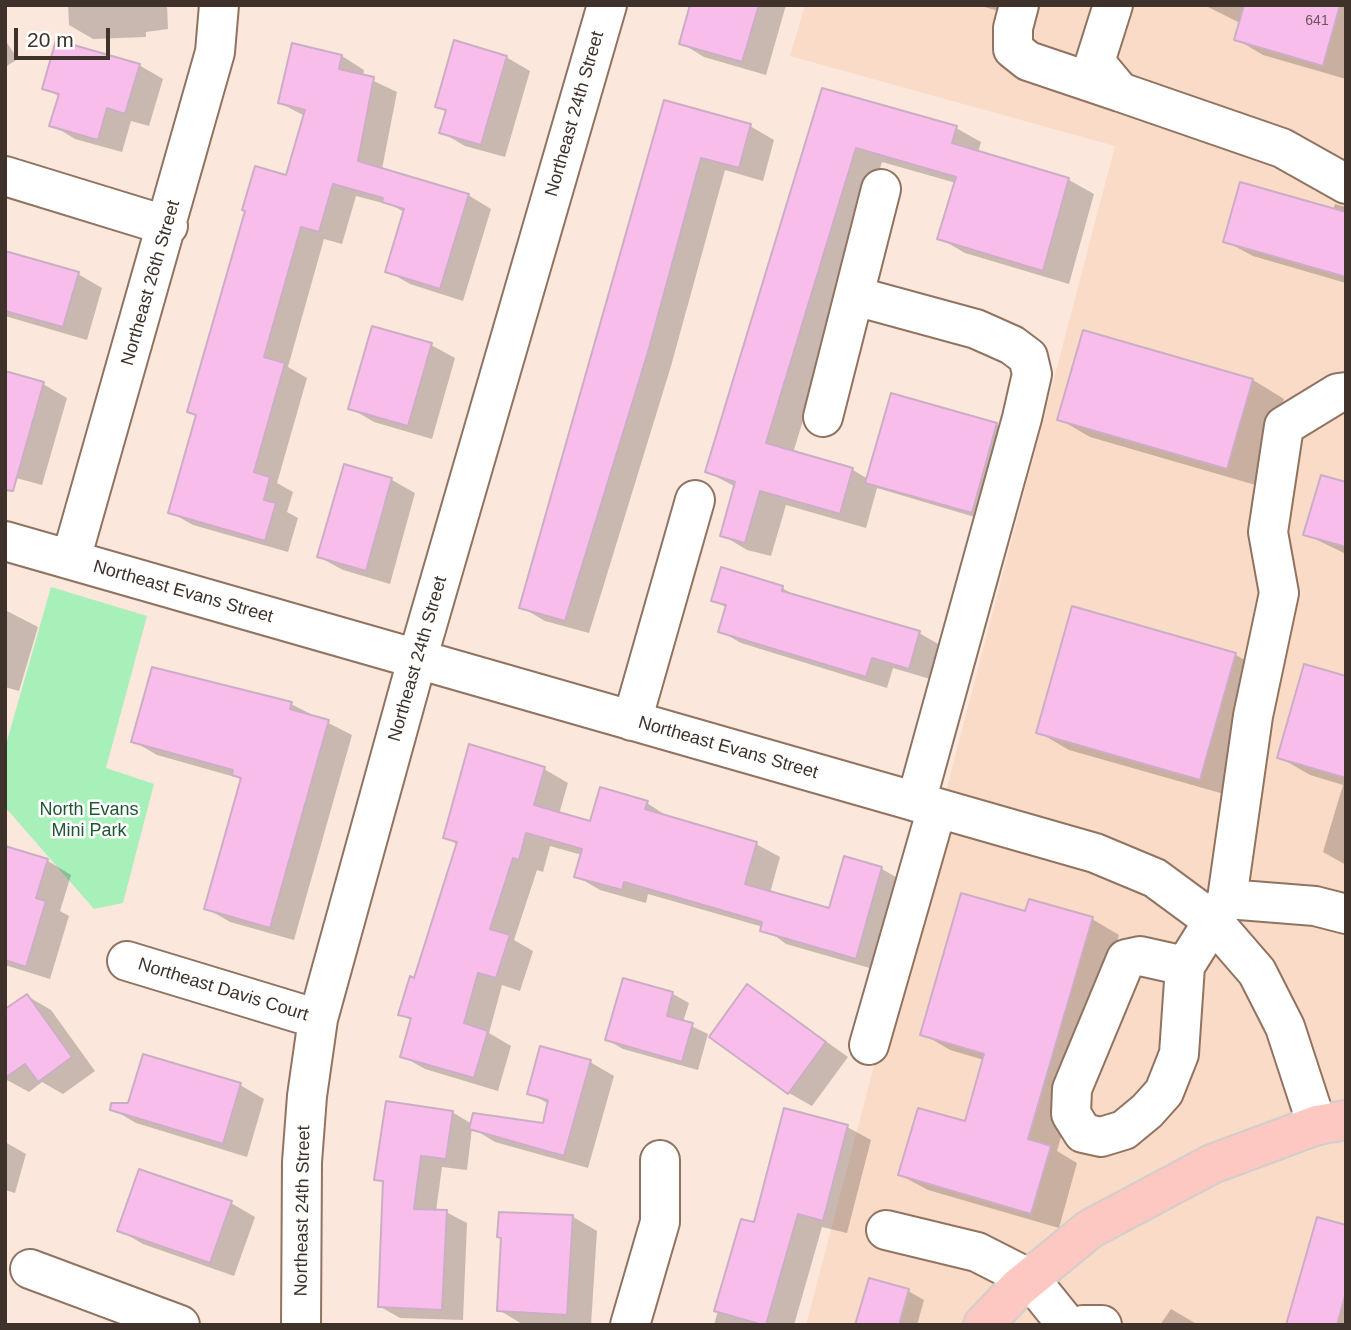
<!DOCTYPE html>
<style>
body{margin:0}
#map{position:relative;width:1351px;height:1330px;overflow:hidden;background:#fbe7db;font-family:Arial,sans-serif}
canvas{display:block}
.frame{position:absolute;inset:0;border:7px solid #3e322a;pointer-events:none}
.scale{position:absolute;left:14px;top:28px;width:96px;height:32px;box-sizing:border-box;border:4px solid #3e322a;border-top:0;padding-left:9px;font-size:21px;line-height:24px;white-space:nowrap;color:#3e322a;-webkit-text-stroke:5px #fff;paint-order:stroke}
</style>
<div id="map">
<canvas width="1351" height="1330"></canvas>
<div class="frame"></div>
<div class="scale">20 m</div>
</div>
<script>
const context = document.querySelector('canvas').getContext('2d');
context.lineJoin = 'round';
function fillPath(path, color) {
  context.fillStyle = color;
  context.fill(path, 'evenodd');
}
function toPath(rows) {
  const path = new Path2D();
  for (const r of rows) {
    path.moveTo(r[0], r[1]);
    for (let i = 2; i < r.length; i += 2) path.lineTo(r[i], r[i + 1]);
  }
  return path;
}
function trace(path, color, width, dash) {
  context.strokeStyle = color;
  context.lineWidth = width;
  context.lineCap = dash ? 'butt' : 'round';
  context.setLineDash(dash || []);
  context.stroke(path);
}
function label(font, color, halo, rows, align = 'center') {
  context.font = font + ' Arial,sans-serif';
  context.lineWidth = 5;
  context.setLineDash([]);
  context.textBaseline = 'middle';
  context.strokeStyle = halo;
  context.fillStyle = color;
  for (const [text, x, y, turn = 0] of rows) {
    context.save();
    context.translate(x, y);
    context.rotate((+turn || 0) * Math.PI / 180);
    context.textAlign = isNaN(turn) ? turn : align;
    if (halo) context.strokeText(text, 0, 0);
    context.fillText(text, 0, 0);
    context.restore();
  }
}
fillPath(toPath([
 [805,5,1346,5,1346,1325,806,1325,1115,146,790,56]
]), '#fadbc7');
fillPath(toPath([
 [51,587,147,616,106,768,154,784,123,903,94,909,5,807,5,748]
]), '#a8f0b9');
fillPath(toPath([
 [68,5,167,5,168,29,146,32,146,37,93,39,69,25],
 [692,5,786,5,766,75,704,57,681,43],
 [978,5,1039,5,1029,20],
 [1204,5,1346,5,1346,79,1263,55,1236,39,1240,23],
 [5,40,18,59,5,67],
 [342,56,364,70,363,76,397,92,382,169,468,195,491,209,463,301,410,284,387,271,405,213,394,206,356,196,342,244,324,239,288,367,307,378,277,483,293,492,287,512,298,518,288,552,193,525,170,512,198,416,189,411,288,177,305,116,280,103],
 [506,57,530,71,505,157,465,146,441,132,447,112,437,106],
 [139,65,163,79,149,126,131,121,122,152,75,139,52,125,60,97,44,88],
 [823,90,956,128,981,142,978,153,1069,180,1094,194,1069,284,965,253,939,238,956,183,882,162,793,453,853,470,868,479,892,395,997,425,1012,434,988,521,877,488,866,528,786,505,771,556,747,550,722,535,736,487,707,472],
 [665,102,750,126,774,140,763,181,725,170,671,366,589,633,545,621,521,607],
 [1335,204,1346,207,1346,283,1253,256,1225,241,1333,210],
 [5,253,78,274,102,288,87,340,5,316],
 [1084,332,1253,380,1284,399,1259,486,1090,437,1059,419],
 [431,345,455,358,432,439,374,422,350,408],
 [43,384,67,398,42,485,5,475],
 [345,466,392,480,415,493,390,584,343,570,319,557],
 [1346,484,1346,554,1305,534],
 [782,588,800,598,919,633,940,645,930,679,893,668,887,688,741,643,720,631,727,608,713,600],
 [1073,608,1236,655,1267,673,1231,796,1069,750,1038,732],
 [5,610,38,627,19,691,5,687],
 [1346,678,1346,865,1323,852,1343,785,1310,775,1279,757],
 [291,704,352,735,294,940,230,922,206,908,242,779,157,755,133,741],
 [471,747,544,769,568,783,559,814,592,823,647,803,670,818,756,844,780,857,770,893,830,910,845,858,882,869,906,883,880,971,786,944,763,927,648,894,646,903,600,890,576,876,582,855,550,846,543,872,537,870,514,940,533,951,520,991,502,985,489,1033,511,1046,498,1091,425,1069,402,1056,412,1021,400,1014,415,980,458,845,445,837],
 [9,849,48,861,71,875,60,911,69,916,50,979,5,965,5,862],
 [1027,914,1092,919,1119,935,1057,1151,1077,1163,1059,1228,928,1190,900,1175,966,1123,984,1060,950,1050,923,1034],
 [624,980,673,994,689,1003,683,1022,708,1034,698,1070,623,1049,607,1040],
 [748,986,848,1057,812,1106,789,1093],
 [27,996,51,1010,95,1071,63,1094,42,1082,29,1092,5,1079,5,1011],
 [542,1048,590,1062,614,1076,588,1168,495,1142,472,1128,467,1170,442,1167,436,1211,446,1212,467,1223,463,1320,400,1318,379,1306,385,1184,376,1179,452,1112,472,1124,544,1125,549,1104,529,1093],
 [240,1085,264,1099,247,1157,136,1123,112,1109],
 [847,1127,871,1140,847,1233,822,1227,794,1325,714,1325,742,1221,755,1225],
 [5,1142,26,1154,15,1193,5,1190],
 [231,1203,255,1217,234,1276,143,1244,119,1230],
 [573,1217,597,1231,591,1325,522,1324,499,1310],
 [1346,1227,1346,1325,1288,1325],
 [908,1291,924,1300,917,1325,857,1325],
 [1171,1309,1195,1323,1197,1325,1160,1325]
]), '#0003');
const building = toPath([
 [690,5,759,5,742,62,679,44,690,5],
 [1244,5,1340,5,1323,66,1234,40,1244,5],
 [56,40,140,64,125,114,107,108,98,140,49,126,59,94,42,89,56,40],
 [454,40,507,56,481,145,439,133,446,110,435,107,454,40],
 [292,43,342,55,339,69,374,77,358,161,469,194,440,289,385,272,404,209,382,202,383,198,333,184,319,232,301,227,264,357,285,363,254,472,270,477,264,500,276,503,265,541,168,513,196,415,187,412,245,211,242,210,255,166,286,175,305,110,278,103,292,43],
 [822,88,957,126,952,143,1069,178,1043,271,937,239,956,177,856,148,766,443,853,468,840,514,760,491,745,543,720,536,735,482,705,472,822,88],
 [664,100,751,124,739,168,701,158,648,352,565,621,519,608,664,100],
 [1240,182,1346,212,1346,277,1223,242,1240,182],
 [5,251,79,272,63,327,5,311,5,251],
 [372,326,432,343,408,426,348,409,372,326],
 [1083,330,1253,379,1227,469,1057,420,1083,330],
 [5,371,44,382,13,491,5,490,5,371],
 [891,393,997,423,972,513,865,483,891,393],
 [344,464,392,478,366,571,317,557,344,464],
 [1321,475,1346,482,1346,547,1303,535,1321,475],
 [721,567,783,586,782,591,920,631,909,669,872,658,866,677,718,632,726,605,711,601,721,567],
 [1072,606,1236,653,1200,780,1036,733,1072,606],
 [1304,664,1346,676,1346,778,1277,758,1304,664],
 [152,667,292,702,290,709,329,720,270,928,204,909,241,778,232,775,233,770,131,742,152,667],
 [469,744,545,767,534,805,590,821,600,787,648,801,645,809,757,842,745,884,829,908,844,856,882,867,856,959,760,931,762,922,624,882,622,890,574,877,582,849,526,833,519,860,513,858,490,929,510,935,496,978,478,973,464,1023,488,1031,474,1078,400,1057,411,1018,398,1015,410,976,414,978,457,842,443,838,469,744],
 [5,846,48,859,36,898,46,901,26,967,5,960,5,846],
 [961,893,1025,911,1029,899,1093,917,1028,1139,1051,1146,1031,1214,898,1175,918,1108,965,1121,984,1054,920,1035,961,893],
 [623,978,673,992,667,1016,693,1023,682,1062,605,1040,623,978],
 [747,984,826,1042,788,1094,709,1037,747,984],
 [27,994,72,1057,38,1082,25,1064,5,1078,5,1009,27,994],
 [540,1046,591,1060,564,1156,469,1129,473,1113,543,1123,548,1100,527,1094,540,1046],
 [143,1054,241,1083,223,1144,110,1110,111,1103,128,1103,143,1054],
 [386,1101,453,1111,446,1159,421,1156,414,1209,447,1210,442,1310,378,1307,383,1181,374,1180,386,1101],
 [784,1108,848,1125,823,1221,798,1214,766,1325,763,1325,714,1311,741,1219,754,1222,784,1108],
 [139,1169,232,1201,210,1263,117,1231,139,1169],
 [499,1212,573,1215,567,1315,497,1311,501,1238,497,1237,499,1212],
 [1317,1217,1346,1225,1346,1292,1337,1325,1286,1325,1317,1217],
 [869,1278,909,1289,899,1325,855,1325,869,1278]
]);
fillPath(building, '#f9bdec');
trace(building, '#cbaec4', 2);
const minor = toPath([
 [1019,5,1013,28,1013,49,1028,61,1120,92],
 [1113,5,1095,62,1120,92,1282,148,1346,184],
 [5,176,168,226],
 [855,296,976,329,1012,345,1028,357,1032,374,1022,418,916,802],
 [823,417,881,189],
 [5,541,1095,853,1155,878,1212,920,1257,972,1285,1027,1317,1125],
 [71,559,215,52,219,5],
 [632,721,695,500],
 [1227,899,1315,906,1346,914],
 [127,961,318,1019],
 [1185,966,1140,956,1126,959,1072,1089,1071,1114,1083,1133,1101,1137,1124,1130,1147,1111,1164,1092,1179,1054,1185,966,1227,899,1253,716,1279,593,1268,532,1284,426,1338,393,1346,392],
 [869,1045,937,808],
 [886,1230,977,1252,1030,1279,1067,1325],
 [30,1269,180,1325],
 [301,1325,302,1162,307,1096,318,1019,417,660,607,5],
 [630,1325,660,1222,660,1160],
 [1083,1325,1102,1325]
]);
const major = toPath([
 [983,1325,1018,1288,1090,1229,1212,1164,1317,1125,1346,1120]
]);
trace(minor, '#907361', 42);
trace(major, '#d1cecc', 42);
trace(minor, '#fff', 38);
trace(major, '#fdc8c1', 38);
label('14px', '#6d555a', null, [
 ["641",1317,21]
]);
label('18px', '#3e322a', '#fff', [
 ["Northeast 24th Street",575,114,-74],
 ["Northeast 26th Street",151,283,-74],
 ["Northeast Evans Street",183,592,16],
 ["Northeast 24th Street",418,659,-74],
 ["Northeast Evans Street",728,748,16],
 ["Northeast Davis Court",223,990,17],
 ["Northeast 24th Street",303,1211,-89]
]);
label('18px', '#1e5731', '#fff', [
 ["North Evans",89,810],
 ["Mini Park",89,831]
]);
</script>
